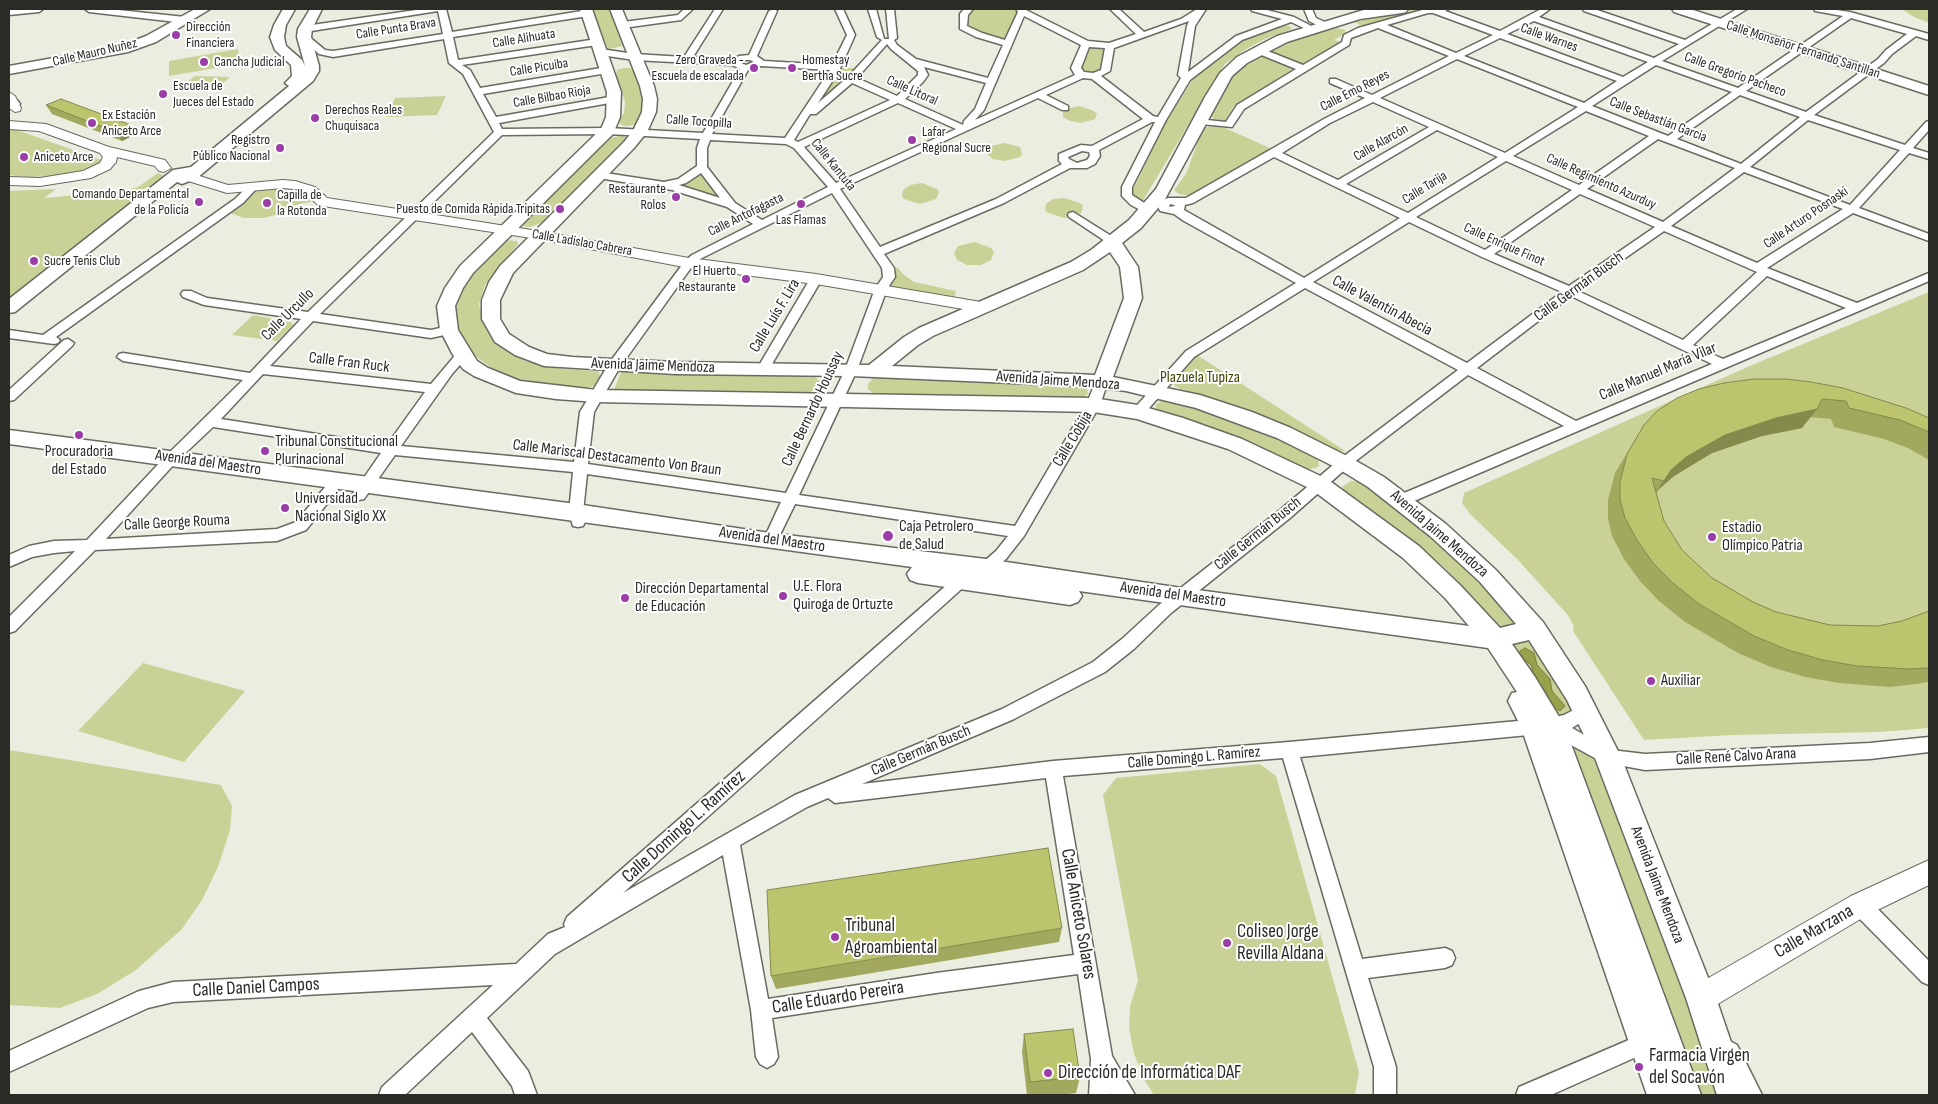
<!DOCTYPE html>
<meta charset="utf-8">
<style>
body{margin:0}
#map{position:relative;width:1938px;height:1104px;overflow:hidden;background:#ebede1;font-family:"Sofia Sans Condensed",sans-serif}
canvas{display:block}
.frame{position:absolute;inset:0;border:10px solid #2a2b26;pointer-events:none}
</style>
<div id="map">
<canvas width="1938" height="1104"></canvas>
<div class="frame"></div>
</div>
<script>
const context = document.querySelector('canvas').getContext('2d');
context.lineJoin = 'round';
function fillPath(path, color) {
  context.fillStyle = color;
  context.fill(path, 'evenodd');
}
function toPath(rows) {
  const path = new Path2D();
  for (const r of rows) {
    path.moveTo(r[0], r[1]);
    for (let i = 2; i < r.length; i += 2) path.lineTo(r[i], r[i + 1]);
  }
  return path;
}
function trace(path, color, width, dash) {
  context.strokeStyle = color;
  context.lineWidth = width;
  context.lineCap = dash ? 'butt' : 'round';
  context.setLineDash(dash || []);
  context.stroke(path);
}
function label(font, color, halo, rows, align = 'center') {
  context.font = font + ' "Sofia Sans Condensed",sans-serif';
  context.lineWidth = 4;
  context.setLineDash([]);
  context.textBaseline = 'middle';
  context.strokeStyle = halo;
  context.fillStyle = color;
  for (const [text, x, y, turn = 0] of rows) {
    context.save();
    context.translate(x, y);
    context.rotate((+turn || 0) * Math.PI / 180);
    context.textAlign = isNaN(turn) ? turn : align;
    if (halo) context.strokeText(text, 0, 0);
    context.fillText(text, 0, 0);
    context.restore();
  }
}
fillPath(toPath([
 [592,9,611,9,625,43,623,46,608,49],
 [976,9,1016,9,1018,11,1004,40,969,28,968,25,971,11],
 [1416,9,1435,9,1366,25,1360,25,1355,22],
 [1902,9,1929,9,1929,23,1914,17],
 [1280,25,1289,26,1292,29,1267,38,1246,49,1225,64,1142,202,1137,200,1132,192,1165,124,1195,76,1239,42],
 [1337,28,1345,30,1346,33,1334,40,1341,42,1299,65,1268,51,1280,44,1309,34],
 [1086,47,1106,48,1101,68,1098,71,1094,73,1079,70],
 [238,49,240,64,169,76,169,61],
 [1259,54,1292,68,1291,70,1233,107,1225,121,1214,119,1208,114,1221,90,1233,76,1247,62],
 [624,68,630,68,637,72,645,105,641,121,633,125,627,126,621,125,619,122,624,113,625,102,616,74,617,70],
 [841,68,856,68,813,109,811,107],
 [195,76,230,77,218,88,182,86],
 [446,96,437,115,386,117,395,98],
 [1079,106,1094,111,1097,114,1095,119,1081,123,1070,121,1063,117,1063,112,1066,109],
 [1212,126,1225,128,1272,149,1190,196,1179,194,1174,190,1186,174,1203,128],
 [9,127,101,160,102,162,94,168,57,176,28,177,9,175],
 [622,135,628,139,627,141,543,222,531,227,521,226,575,169,611,138],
 [1005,143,1020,147,1022,154,1020,157,1004,161,993,159,987,154,986,151,990,146],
 [158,173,166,177,9,301,9,191,56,189,44,198,122,191,138,187],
 [700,174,717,196,680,186],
 [922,183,937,189,939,192,936,199,920,204,904,199,902,196,903,190,910,185],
 [272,187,293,188,304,192,314,201,296,205,276,215,263,218,244,218,230,213,252,193],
 [1064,198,1080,203,1083,206,1081,213,1065,218,1048,213,1045,210,1046,204,1053,199],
 [504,240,517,241,518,244,485,285,479,304,485,327,500,346,525,361,563,369,598,371,600,375,600,381,594,386,585,388,530,383,500,374,474,355,458,333,454,306,465,278],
 [975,242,991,248,994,252,991,260,981,265,967,265,957,260,954,253,958,246],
 [897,267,904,275,914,282,956,291,954,298,950,299,890,286],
 [1929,292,1929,728,1880,732,1732,735,1644,740,1573,631,1574,626,1567,614,1518,560,1470,514,1462,503,1464,493,1752,365],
 [253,315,291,322,293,325,277,341,232,335],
 [1197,355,1347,452,1330,448,1277,422,1240,408,1180,389,1174,385,1175,378],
 [625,371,814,376,821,382,821,386,803,396,614,390,621,372],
 [874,377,1082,384,1087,387,1088,394,1079,400,1015,397,874,394,868,389,868,384],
 [1163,400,1199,407,1276,436,1318,457,1319,466,1316,468,1303,470,1158,413,1155,405],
 [1351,481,1359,482,1410,515,1445,544,1515,618,1514,623,1503,628,1496,626,1445,568,1374,513,1347,496,1342,487],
 [1529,640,1535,644,1571,704,1571,711,1566,716,1560,717,1554,716,1512,645,1515,641],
 [143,663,245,691,184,762,78,731],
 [1574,749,1583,750,1596,758,1721,1095,1675,1095,1567,751],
 [9,750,221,785,232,806,230,830,218,867,202,900,182,929,136,970,97,994,60,1008,9,1005],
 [1260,764,1276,776,1359,1072,1355,1095,1154,1095,1144,1079,1134,1054,1129,1028,1130,1007,1138,980,1103,795,1116,778]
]), '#cad196');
const water = toPath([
 [1525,648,1534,653,1537,665,1550,679,1552,691,1565,706,1560,711,1547,704,1547,692,1536,681,1531,665,1518,655,1520,651,1525,648]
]);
fillPath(water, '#99a14a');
trace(water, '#787e3f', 1);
const minor = toPath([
 [9,9,43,9,39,12,9,15,9,9],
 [85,9,109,9,185,17,189,20,185,23,89,12,85,9],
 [423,9,446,9,452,32,588,10,592,13,588,16,453,37,458,60,597,39,601,42,597,45,462,65,470,70,480,88,607,67,612,70,607,73,483,94,496,117,615,96,620,99,615,102,499,123,502,129,608,128,703,133,740,69,732,65,634,60,601,55,597,52,601,49,634,54,684,57,715,9,723,9,693,57,734,59,739,56,749,55,769,11,774,9,777,11,757,56,764,61,832,65,847,35,835,9,843,9,855,35,839,71,818,103,848,77,882,40,877,37,868,9,876,9,884,39,889,39,886,9,894,9,897,38,894,40,897,45,916,59,988,78,1003,45,976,37,960,29,960,14,964,9,973,9,968,15,967,26,982,33,1005,40,1018,12,1016,9,1024,9,1088,41,1109,43,1136,34,1110,9,1119,9,1144,32,1181,19,1197,9,1206,9,1195,26,1188,72,1236,36,1282,19,1252,11,1251,9,1263,9,1294,17,1317,29,1310,31,1291,22,1242,40,1190,80,1166,120,1132,187,1132,195,1152,208,1153,210,1152,212,1144,212,1131,205,1122,196,1122,187,1155,122,1152,122,1099,150,1100,156,1095,164,1087,168,1070,168,1004,203,884,254,894,268,895,277,887,289,857,370,799,495,1015,526,1086,405,1096,381,1102,377,1108,381,1100,405,1024,536,1006,559,991,572,966,585,623,893,795,795,1002,709,1093,662,1122,639,1159,605,1280,510,1339,460,1458,370,1305,288,1194,357,1143,415,1138,416,1133,415,1131,412,1186,351,1296,283,1184,221,1174,214,1160,211,1157,204,1158,202,1168,198,1186,198,1324,119,1365,98,1330,83,1330,79,1336,79,1372,95,1449,56,1378,28,1351,38,1349,45,1244,109,1232,127,1201,124,1198,123,1198,119,1226,122,1237,105,1296,69,1254,52,1254,48,1260,48,1303,65,1342,42,1344,35,1358,28,1426,9,1449,9,1445,11,1500,31,1541,9,1550,9,1539,17,1654,58,1679,44,1584,11,1583,9,1594,9,1685,40,1737,9,1747,9,1662,61,1738,88,1843,16,1815,11,1814,9,1830,9,1850,12,1929,34,1929,40,1916,36,1892,54,1884,63,1814,115,1905,145,1926,122,1929,121,1929,130,1913,148,1929,153,1929,159,1909,153,1859,208,1929,234,1929,241,1853,213,1767,268,1857,303,1929,273,1929,281,1407,504,1402,505,1397,504,1395,500,1397,496,1564,426,1468,375,1349,466,1290,518,1171,613,1134,649,1105,672,1014,719,862,784,1053,761,1289,742,1551,718,1564,715,1585,704,1591,706,1593,711,1591,716,1572,728,1611,750,1645,754,1870,743,1929,737,1929,752,1870,759,1645,770,1602,762,1549,733,1300,757,1362,959,1445,948,1452,951,1455,958,1452,965,1445,968,1368,978,1396,1067,1396,1095,1374,1095,1374,1067,1283,758,1063,776,1112,1056,1135,1095,1112,1095,1111,1093,1111,1095,1089,1095,1091,1059,1078,974,936,993,772,1018,778,1057,774,1064,767,1068,760,1064,756,1057,751,1010,723,855,555,954,487,1018,528,1071,537,1095,515,1095,512,1086,472,1032,405,1095,379,1095,382,1087,493,985,173,1002,148,1008,9,1072,9,1051,139,991,173,982,516,964,548,934,565,927,564,924,567,917,956,577,981,564,996,551,1008,536,795,504,775,545,770,547,765,545,763,541,781,502,587,474,583,512,585,522,583,526,578,527,573,526,569,512,573,472,395,455,364,499,359,500,354,499,352,495,381,453,213,427,177,461,106,539,277,529,296,522,326,486,336,486,338,490,306,530,277,541,95,550,15,631,9,633,9,617,75,551,54,553,32,557,9,567,9,555,29,546,54,541,87,540,167,455,243,380,123,361,117,357,119,354,123,353,250,373,301,319,204,305,183,297,181,294,183,291,191,291,207,298,308,312,494,132,463,74,449,63,444,39,333,57,319,54,300,37,304,34,307,35,325,50,333,51,443,34,438,11,305,32,301,29,305,26,423,9],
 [1428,13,1433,13,1493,35,1456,53,1387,25,1428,13],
 [1024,16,1081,45,1071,68,1075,75,975,120,984,110,1024,16],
 [1851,18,1907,34,1886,50,1878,59,1806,112,1746,91,1851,18],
 [1189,21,1187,26,1178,75,1181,78,1158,117,1153,116,1101,76,1110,71,1114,48,1189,21],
 [1534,21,1648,62,1623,77,1507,34,1534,21],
 [1500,38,1617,81,1584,103,1464,56,1500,38],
 [887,44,891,49,918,71,918,75,897,96,857,78,887,44],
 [1089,47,1105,48,1101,70,1093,73,1084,72,1081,68,1089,47],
 [1457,59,1578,107,1505,153,1380,98,1457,59],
 [744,60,750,60,754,62,746,65,741,63,744,60],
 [1656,65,1732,92,1668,136,1592,106,1656,65],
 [761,66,830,70,785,138,712,134,748,70,761,66],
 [924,67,986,83,975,109,964,121,963,125,905,99,923,82,928,75,924,67],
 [1083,78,1092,79,1143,119,1092,146,1081,145,1059,154,1059,161,1062,164,996,199,880,247,840,189,1038,98,1062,110,1068,110,1068,106,1046,95,1083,78],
 [852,83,890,100,798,142,794,140,810,114,816,114,852,83],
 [1740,95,1800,117,1741,164,1677,139,1740,95],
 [1373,102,1429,127,1338,180,1282,153,1330,123,1373,102],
 [898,103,956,129,836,183,804,147,898,103],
 [1586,111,1649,136,1579,185,1513,156,1586,111],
 [1808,120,1900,150,1850,205,1750,167,1808,120],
 [1437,130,1498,157,1408,213,1346,184,1437,130],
 [608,134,700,139,697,148,697,166,678,179,664,182,599,172,594,175,599,178,672,190,727,207,753,224,692,255,685,261,610,362,580,412,574,462,401,446,452,374,466,358,468,355,466,352,458,352,431,384,270,366,313,321,431,338,453,333,455,330,449,326,431,330,320,314,502,135,608,134],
 [1658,139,1735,168,1663,222,1587,189,1658,139],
 [710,140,786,144,794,148,828,187,762,220,735,203,707,167,707,148,710,140],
 [1082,151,1089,152,1090,156,1087,160,1077,163,1069,159,1068,157,1082,151],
 [1274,157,1400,218,1304,278,1184,210,1185,205,1193,203,1274,157],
 [1506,161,1572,190,1485,250,1416,217,1506,161],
 [1744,172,1843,209,1757,263,1671,226,1744,172],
 [701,173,720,198,679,185,686,183,701,173],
 [832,193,882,268,883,277,875,289,845,370,786,493,588,464,594,412,620,367,693,265,700,259,832,193],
 [1580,194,1655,227,1569,286,1494,254,1580,194],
 [1170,204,1174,205,1175,206,1169,207,1170,204],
 [1409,222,1482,257,1562,292,1467,363,1313,282,1409,222],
 [1664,231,1757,272,1683,340,1578,291,1664,231],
 [1767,276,1846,308,1723,359,1693,345,1767,276],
 [1571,296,1712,364,1576,421,1477,368,1571,296],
 [263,374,425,392,387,445,221,419,263,374],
 [1046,778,1074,955,936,973,768,999,740,845,807,807,828,798,835,803,1046,778],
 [684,9,693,9,681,20,623,28,619,25,623,22,678,15,684,9],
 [1304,9,1312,9,1316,18,1327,23,1327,27,1321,27,1309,21,1304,9],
 [253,184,258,187,243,203,56,337,60,340,58,343,54,344,9,338,9,330,43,335,235,199,249,185,253,184],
 [1073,212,1116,239,1118,241,1116,243,1108,243,1069,217,1068,215,1069,213,1073,212],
 [816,275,822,279,769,369,768,372,758,372,757,369,810,279,816,275],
 [68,339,74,343,72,346,14,400,9,401,9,390,64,340,68,339],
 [1860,896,1867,898,1929,961,1929,985,1922,982,1853,912,1850,905,1853,898,1860,896],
 [1645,1033,1652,1036,1655,1043,1652,1050,1551,1095,1516,1095,1519,1087,1645,1033],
 [1730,1041,1737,1045,1762,1095,1740,1095,1719,1052,1723,1045,1730,1041]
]);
const secondary = toPath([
 [9,92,15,96,21,108,20,111,15,112,9,108,9,92],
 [9,121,46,124,109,147,165,160,171,168,164,172,159,171,155,166,117,157,116,162,110,169,91,178,40,186,9,185,9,177,40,178,83,171,100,163,103,157,100,153,39,131,9,129,9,121],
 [190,173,228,185,283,180,295,181,315,187,327,198,538,231,689,258,816,274,981,302,987,304,989,307,987,310,981,312,816,284,689,268,538,239,323,206,318,205,305,193,293,189,283,188,227,193,185,180,183,177,190,173],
 [1929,860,1929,885,1869,914,1711,1008,1701,1012,1691,1008,1687,998,1691,988,1851,896,1929,860]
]);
const primary = toPath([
 [195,9,210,9,156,42,128,52,9,74,9,66,120,46,146,36,195,9],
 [283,9,295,9,286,25,284,37,286,46,302,60,305,66,297,37,298,29,310,9,322,9,312,29,311,37,319,66,319,71,313,81,197,178,182,184,177,182,15,312,9,313,9,299,173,170,191,167,289,86,285,83,292,76,291,65,275,50,270,37,274,25,283,9],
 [580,9,592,9,621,92,620,117,613,134,473,273,463,288,455,306,458,330,477,361,488,368,520,381,597,390,1093,398,1138,405,1183,418,1242,439,1327,479,1419,546,1461,586,1500,628,1516,624,1480,582,1430,536,1368,487,1337,468,1277,438,1196,408,1126,391,1081,386,851,376,675,374,544,366,515,355,495,342,482,319,482,300,489,282,500,266,624,142,633,131,642,112,643,99,640,86,610,9,622,9,654,86,657,99,656,112,647,132,634,148,513,273,500,300,500,319,509,334,529,347,547,354,572,357,675,362,869,365,904,337,919,328,1071,262,1091,250,1129,220,1156,189,1205,97,1220,73,1237,57,1277,36,1367,9,1408,9,1406,12,1402,13,1360,19,1287,42,1247,63,1232,76,1164,201,1141,228,1122,243,1138,267,1142,298,1113,377,1200,395,1252,412,1291,428,1351,458,1384,477,1446,524,1496,570,1543,622,1585,686,1621,757,1716,998,1749,1095,1717,1095,1686,998,1595,758,1567,700,1529,640,1512,644,1535,677,1564,725,1701,1095,1647,1095,1521,727,1508,701,1512,693,1517,692,1488,648,1079,591,1082,596,1078,602,1070,605,918,583,910,580,907,574,912,567,9,444,9,430,576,504,770,533,986,559,1182,588,1469,626,1445,598,1403,558,1311,489,1228,449,1137,419,1093,412,597,402,556,399,516,393,474,376,463,369,453,355,440,330,437,306,445,288,460,266,601,129,606,117,607,92,580,9],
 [1110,252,1120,267,1124,298,1095,375,892,366,918,345,933,336,1083,270,1110,252],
 [1672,9,1690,9,1929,86,1929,95,1674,12,1672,9],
 [9,99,18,101,20,104,18,107,9,107,9,99]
]);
trace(minor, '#696b61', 3);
trace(secondary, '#696b61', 2);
trace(primary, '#696b61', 3);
fillPath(minor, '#fff');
fillPath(secondary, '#fff');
fillPath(primary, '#fff');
fillPath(toPath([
 [46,105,136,134,122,141,52,114],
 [1754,379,1929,418,1929,460,1908,448,1884,439,1834,427,1831,419,1810,417,1802,428,1762,436,1712,453,1674,476,1659,489,1656,492,1664,521,1682,550,1712,578,1753,602,1776,612,1830,625,1878,626,1902,621,1929,611,1929,682,1916,684,1889,687,1839,683,1805,677,1771,667,1738,653,1685,622,1659,601,1640,581,1624,559,1612,536,1608,518,1608,500,1615,473,1644,425],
 [1062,928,1059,942,776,989,771,976],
 [1024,1034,1080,1077,1076,1093,1060,1095,1027,1095,1022,1052]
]), '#a2a95e');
fillPath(toPath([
 [131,125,136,134,122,141,116,132],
 [1817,409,1802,428,1762,436,1712,453,1674,476,1659,489,1651,499,1671,470,1686,457,1725,435,1776,418]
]), '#84894c');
const building = toPath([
 [61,99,131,125,116,132,46,105,61,99],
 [1754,379,1786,379,1811,382,1843,388,1906,408,1929,418,1929,432,1900,420,1849,408,1846,401,1822,399,1817,409,1776,418,1725,435,1686,457,1671,470,1664,481,1652,478,1664,521,1682,550,1712,578,1753,602,1776,612,1830,625,1878,626,1902,621,1929,611,1929,668,1909,669,1857,666,1823,660,1788,650,1754,636,1699,604,1673,583,1653,563,1637,540,1625,518,1620,500,1620,482,1627,454,1644,425,1657,411,1677,398,1699,389,1724,383,1754,379],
 [1048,848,1062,928,771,976,767,890,1048,848],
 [1073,1029,1080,1077,1030,1082,1024,1034,1073,1029]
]);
fillPath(building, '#bcc46d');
trace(building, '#84894c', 1);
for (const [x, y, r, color] of [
 [176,35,5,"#9b3da6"],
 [204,62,5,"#9b3da6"],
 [754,68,5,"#9b3da6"],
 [792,68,5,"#9b3da6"],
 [163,94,5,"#9b3da6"],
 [315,118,5,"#9b3da6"],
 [92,123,5,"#9b3da6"],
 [912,140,5,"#9b3da6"],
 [280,148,5,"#9b3da6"],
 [24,157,5,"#9b3da6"],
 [676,197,5,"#9b3da6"],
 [199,202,5,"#9b3da6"],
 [267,203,5,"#9b3da6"],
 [801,204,5,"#9b3da6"],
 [560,209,5,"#9b3da6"],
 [34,261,5,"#9b3da6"],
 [746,279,5,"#9b3da6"],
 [79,435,5,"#9b3da6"],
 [265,451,5,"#9b3da6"],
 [285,508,5,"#9b3da6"],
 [888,536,6,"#9b3da6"],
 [1712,537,5,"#9b3da6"],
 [783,596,5,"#9b3da6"],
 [625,598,5,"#9b3da6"],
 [1651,681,5,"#9b3da6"],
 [835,937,5,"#9b3da6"],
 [1227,943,5,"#9b3da6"],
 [1639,1067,5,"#9b3da6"],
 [1048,1073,5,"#9b3da6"]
]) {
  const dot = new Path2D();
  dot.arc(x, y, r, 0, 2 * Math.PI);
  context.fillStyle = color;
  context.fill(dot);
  trace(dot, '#fff', 2);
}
label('14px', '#2a2b26', '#fff', [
 ["Dirección",186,27],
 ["Financiera",186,43],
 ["Zero Graveda -",744,60,"right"],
 ["Escuela de escalada",744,76,"right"],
 ["Homestay",802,60],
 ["Bertha Sucre",802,76],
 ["Cancha Judicial",214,62],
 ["Escuela de",173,86],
 ["Jueces del Estado",173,102],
 ["Derechos Reales",325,110],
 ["Chuquisaca",325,126],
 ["Ex Estación",102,115],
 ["Aniceto Arce",102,131],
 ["Lafar",922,132],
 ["Regional Sucre",922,148],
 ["Registro",270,140,"right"],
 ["Público Nacional",270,156,"right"],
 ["Aniceto Arce",34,157],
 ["Restaurante",666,189,"right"],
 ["Rolos",666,205,"right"],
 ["Comando Departamental",189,194,"right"],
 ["de la Policía",189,210,"right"],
 ["Capilla de",277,195],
 ["la Rotonda",277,211],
 ["Puesto de Comida Rápida Tripitas",550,209,"right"],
 ["Las Flamas",801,220,"center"],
 ["Sucre Tenis Club",44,261],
 ["El Huerto",736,271,"right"],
 ["Restaurante",736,287,"right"]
], 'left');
label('14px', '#2a2b26', '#fff', [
 ["Calle Punta Brava",396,29,-9],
 ["Calle Warnes",1549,38,20],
 ["Calle Alihuata",524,39,-9],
 ["Calle Monseñor Fernando Santillan",1803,50,18],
 ["Calle Mauro Nuñez",95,53,-13],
 ["Calle Picuiba",539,68,-9],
 ["Calle Gregorio Pacheco",1735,75,20],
 ["Calle Litoral",912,91,24],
 ["Calle Emo Reyes",1355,91,-27],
 ["Calle Bilbao Rioja",552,97,-10],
 ["Calle Sebastián Garcia",1658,120,21],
 ["Calle Tocopilla",699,122,4],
 ["Calle Alarcón",1381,143,-30],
 ["Calle Kantuta",833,165,51],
 ["Calle Regimiento Azurduy",1601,182,24],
 ["Calle Tarija",1425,188,-32],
 ["Calle Antofagasta",746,215,-26],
 ["Calle Arturo Posnaski",1806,218,-34],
 ["Calle Ladislao Cabrera",582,243,10],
 ["Calle Enrique Finot",1504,245,24]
]);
label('16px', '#2a2b26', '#fff', [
 ["Calle Germán Busch",1579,287,-36],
 ["Calle Valentín Abecia",1382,306,28],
 ["Calle Urcullo",288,315,-45],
 ["Calle Luís F. Lira",775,316,-59],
 ["Calle Fran Ruck",349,363,7],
 ["Avenida Jaime Mendoza",653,366,2],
 ["Calle Manuel María Vilar",1658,372,-23],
 ["Avenida Jaime Mendoza",1058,381,4],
 ["Calle Bernardo Houssay",813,409,-65],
 ["Calle Cobija",1073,439,-59],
 ["Calle Mariscal Destacamento Von Braun",617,458,7],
 ["Avenida del Maestro",208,463,8],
 ["Calle George Rouma",177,523,-3],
 ["Calle Germán Busch",1258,534,-39],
 ["Avenida Jaime Mendoza",1439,534,41],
 ["Avenida del Maestro",772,540,8],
 ["Avenida del Maestro",1173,595,8],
 ["Calle Germán Busch",921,751,-23],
 ["Calle René Calvo Arana",1736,757,-3],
 ["Calle Domingo L. Ramírez",1194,758,-5],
 ["Avenida Jaime Mendoza",1657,885,69]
]);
label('16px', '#414500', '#fff', [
 ["Plazuela Tupiza",1200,378]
]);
label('16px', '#2a2b26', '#fff', [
 ["Tribunal Constitucional",275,442],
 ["Plurinacional",275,460],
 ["Procuradoria",79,452,"center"],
 ["del Estado",79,470,"center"],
 ["Universidad",295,499],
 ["Nacional Siglo XX",295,517],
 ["Caja Petrolero",899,527],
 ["de Salud",899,545],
 ["Estadio",1722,528],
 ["Olímpico Patria",1722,546],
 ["U.E. Flora",793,587],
 ["Quiroga de Ortuzte",793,605],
 ["Dirección Departamental",635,589],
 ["de Educación",635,607],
 ["Auxiliar",1661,681]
], 'left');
label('19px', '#2a2b26', '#fff', [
 ["Calle Domingo L. Ramírez",684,827,-42],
 ["Calle Aniceto Solares",1078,914,80],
 ["Calle Marzana",1814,932,-30],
 ["Calle Daniel Campos",256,988,-3],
 ["Calle Eduardo Pereira",838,998,-9]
]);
label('19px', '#2a2b26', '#fff', [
 ["Tribunal",845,926],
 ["Agroambiental",845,948],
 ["Coliseo Jorge",1237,932],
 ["Revilla Aldana",1237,954],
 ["Farmacia Virgen",1649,1056],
 ["del Socavón",1649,1078],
 ["Dirección de Informática DAF",1058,1073]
], 'left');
</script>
